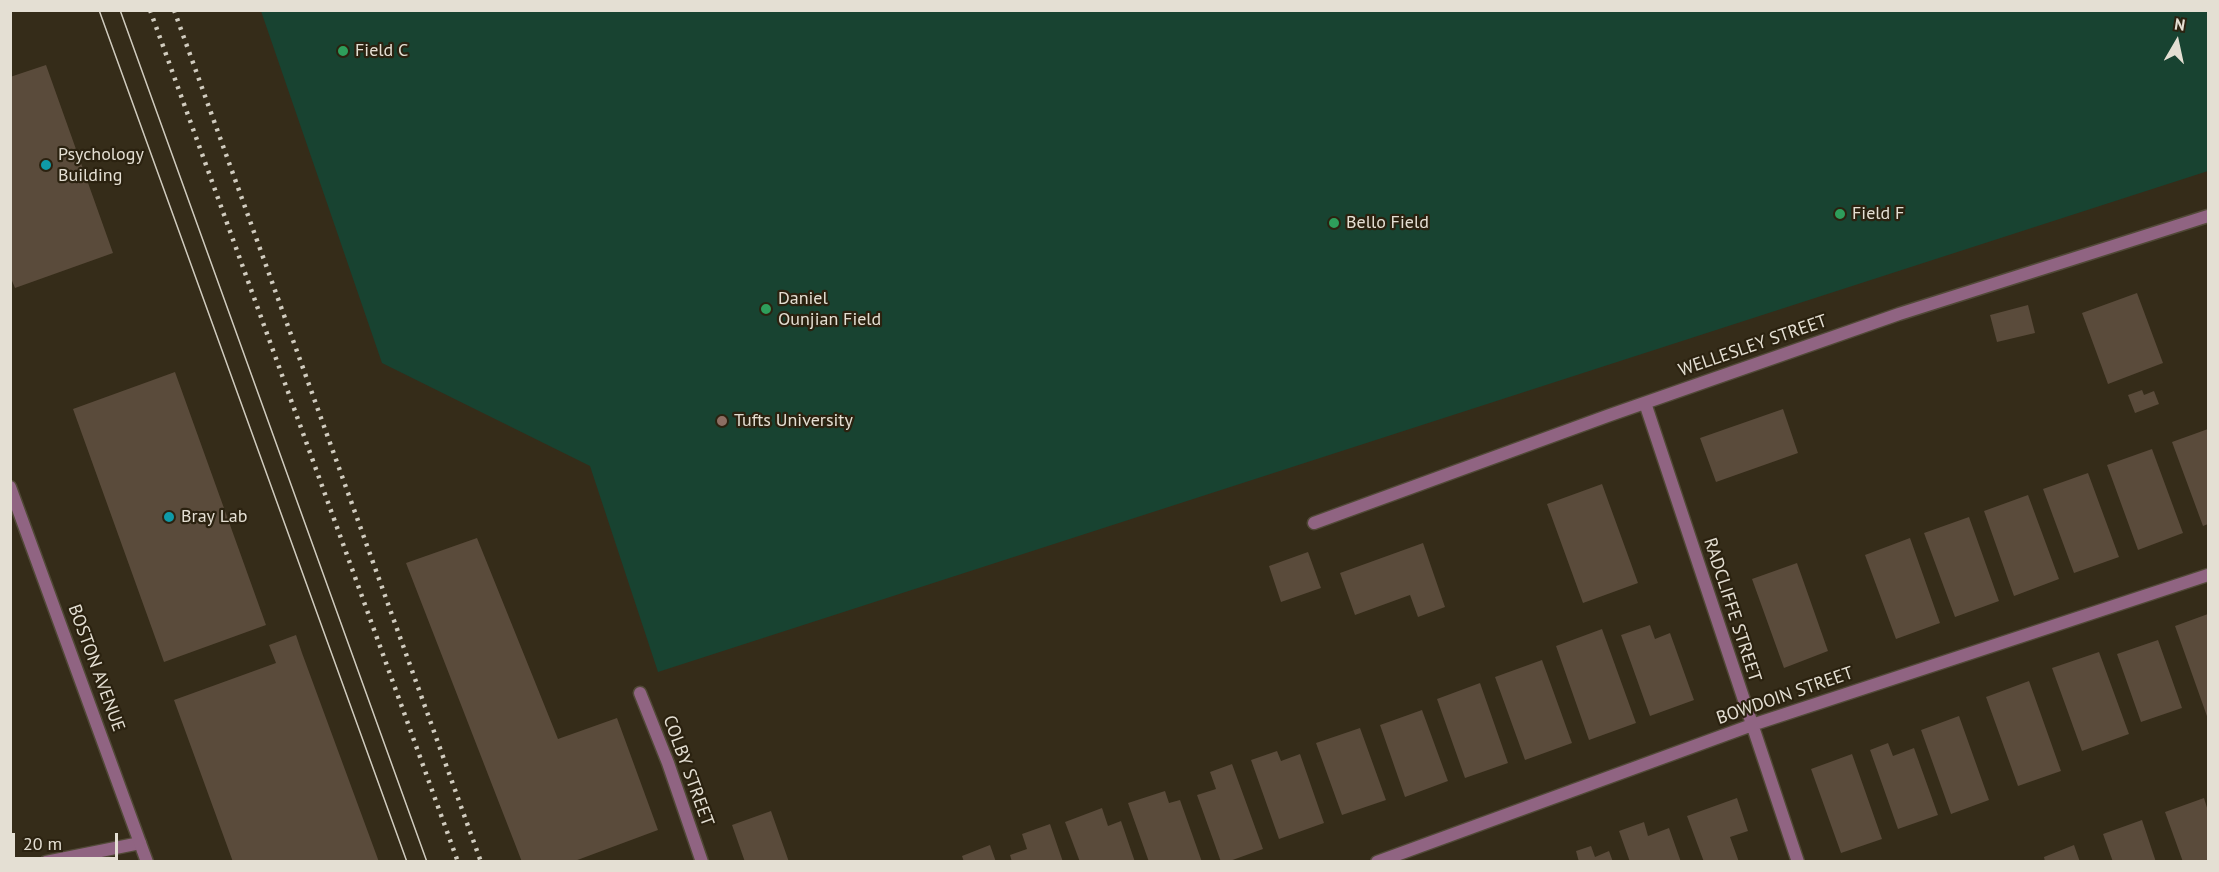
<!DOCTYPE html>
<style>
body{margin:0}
#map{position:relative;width:2219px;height:872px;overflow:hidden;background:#352c19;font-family:"PT Sans",sans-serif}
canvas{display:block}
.frame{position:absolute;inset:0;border:12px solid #e4dfd3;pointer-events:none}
.north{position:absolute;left:2147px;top:12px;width:60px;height:60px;-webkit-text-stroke:4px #2b2210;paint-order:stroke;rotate:9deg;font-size:16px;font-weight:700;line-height:24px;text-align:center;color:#e4dfd3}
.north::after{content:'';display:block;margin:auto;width:21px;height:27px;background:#e4dfd3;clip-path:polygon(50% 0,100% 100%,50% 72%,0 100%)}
.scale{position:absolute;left:12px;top:833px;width:106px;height:27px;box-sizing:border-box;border:3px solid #e4dfd3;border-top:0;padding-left:8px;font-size:18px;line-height:21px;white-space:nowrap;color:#e4dfd3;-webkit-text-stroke:4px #2b2210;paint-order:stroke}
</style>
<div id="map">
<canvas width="2219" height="872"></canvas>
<div class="frame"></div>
<div class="north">N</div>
<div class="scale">20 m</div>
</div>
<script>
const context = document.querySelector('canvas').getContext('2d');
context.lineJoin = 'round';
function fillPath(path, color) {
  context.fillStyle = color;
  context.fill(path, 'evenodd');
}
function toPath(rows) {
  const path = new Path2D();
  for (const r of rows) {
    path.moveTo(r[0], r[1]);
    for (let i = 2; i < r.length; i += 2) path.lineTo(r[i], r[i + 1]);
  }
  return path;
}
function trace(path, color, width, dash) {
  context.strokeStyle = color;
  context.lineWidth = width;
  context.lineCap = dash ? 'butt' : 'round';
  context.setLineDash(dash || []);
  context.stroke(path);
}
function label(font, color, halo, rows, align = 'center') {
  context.font = font + ' "PT Sans",sans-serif';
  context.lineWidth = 4.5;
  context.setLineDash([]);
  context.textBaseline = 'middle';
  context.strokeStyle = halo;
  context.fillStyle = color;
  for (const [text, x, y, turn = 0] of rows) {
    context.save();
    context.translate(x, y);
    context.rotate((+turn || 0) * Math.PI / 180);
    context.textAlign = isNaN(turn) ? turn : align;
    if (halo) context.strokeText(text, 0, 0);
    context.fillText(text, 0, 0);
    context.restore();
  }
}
fillPath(toPath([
 [261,11,2208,11,2208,171,658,672,590,466,382,363]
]), '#184331');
fillPath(toPath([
 [46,65,113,253,15,288,10,276,10,77],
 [2137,293,2163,363,2108,384,2082,313],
 [2028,305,2035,333,1997,342,1990,315],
 [175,372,266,625,164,662,73,409],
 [2142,390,2144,395,2154,391,2159,404,2135,413,2128,395],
 [1783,409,1798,453,1716,482,1700,438],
 [2208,429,2208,524,2203,526,2172,442],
 [2152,449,2183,533,2138,550,2107,465],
 [2088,473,2119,557,2074,573,2043,489],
 [1602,484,1638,583,1583,603,1547,504],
 [2028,495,2059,579,2014,596,1984,511],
 [1969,517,1999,601,1955,617,1924,533],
 [477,538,558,739,617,718,658,830,572,862,522,862,406,563],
 [1910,538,1940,623,1896,639,1865,555],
 [1423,543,1445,607,1418,617,1410,595,1355,615,1340,573],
 [1308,552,1321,588,1281,602,1269,566],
 [1797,563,1828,651,1784,668,1752,579],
 [2208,614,2208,719,2175,626],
 [1650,625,1655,639,1670,633,1694,700,1650,716,1621,635],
 [1602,629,1636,723,1589,740,1556,646],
 [296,635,302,653,379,862,233,862,174,700,276,663,269,645],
 [2158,640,2182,708,2141,722,2117,654],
 [2099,652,2129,734,2082,751,2052,668],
 [1542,660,1572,743,1525,760,1495,677],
 [2029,681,2061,771,2018,786,1986,697],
 [1480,683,1508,763,1465,778,1437,699],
 [1422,710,1448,781,1405,797,1380,725],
 [1959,716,1989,800,1951,814,1921,730],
 [1360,728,1386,800,1342,815,1316,743],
 [1888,743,1893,756,1914,748,1938,815,1898,829,1870,750],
 [1277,751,1281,761,1300,754,1324,823,1279,839,1251,760],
 [1852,754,1882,839,1841,853,1811,769],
 [1232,764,1263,849,1227,862,1221,862,1197,795,1216,789,1210,772],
 [1165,791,1169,803,1180,800,1202,862,1149,862,1128,803],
 [1737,798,1748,831,1730,837,1739,862,1704,862,1687,816],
 [2204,798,2208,811,2208,862,2183,862,2165,812],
 [1102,808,1108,826,1121,821,1135,862,1080,862,1065,822],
 [771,811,789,862,745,862,732,825],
 [2142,820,2156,862,2113,862,2103,834],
 [1644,822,1648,836,1669,828,1681,862,1630,862,1619,831],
 [1050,824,1063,862,1012,862,1010,855,1027,849,1022,834],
 [990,845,996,862,964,862,962,856],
 [2074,845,2080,862,2045,862,2044,857],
 [1591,846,1595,857,1609,851,1613,862,1579,862,1576,851]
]), '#5a4b3b');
const minor = toPath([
 [1645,403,1798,862],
 [1314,523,1610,415,1899,314,2208,216],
 [640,693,668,763,702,862],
 [46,862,140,843],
 [1377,862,1752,725,2208,575]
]);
const tertiary = toPath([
 [10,487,147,862]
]);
trace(minor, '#514937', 15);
trace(tertiary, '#514937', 15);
trace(minor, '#906482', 12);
trace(tertiary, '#906482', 12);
trace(toPath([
 [99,10,407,862],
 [120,10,427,862]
]), '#d1ccbf', 1.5);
trace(toPath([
 [150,10,458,862],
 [174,10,481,862]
]), '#d1ccbf', 4.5, [3, 6]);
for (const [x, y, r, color] of [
 [343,51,6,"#2e9e5b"],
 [46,165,6,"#0f9aa8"],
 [1840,214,6,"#2e9e5b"],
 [1334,223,6,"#2e9e5b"],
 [766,309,6,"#2e9e5b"],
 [722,421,6,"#8d6e63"],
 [169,517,6,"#0f9aa8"]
]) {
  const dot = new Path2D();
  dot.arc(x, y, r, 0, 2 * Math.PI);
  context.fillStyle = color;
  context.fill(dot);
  trace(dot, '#2b2210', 2);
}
label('18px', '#e4dfd3', '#2b2210', [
 ["Field C",355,51],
 ["Psychology",58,155],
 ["Building",58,176],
 ["Field F",1852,214],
 ["Bello Field",1346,223],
 ["Daniel",778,299],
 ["Ounjian Field",778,320],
 ["Tufts University",734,421],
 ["Bray Lab",181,517]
], 'left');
label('18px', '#e4dfd3', '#2b2210', [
 ["WELLESLEY STREET",1753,346,-19],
 ["RADCLIFFE STREET",1732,610,72],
 ["BOSTON AVENUE",96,668,70],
 ["BOWDOIN STREET",1785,696,-19],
 ["COLBY STREET",688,771,70]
]);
</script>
